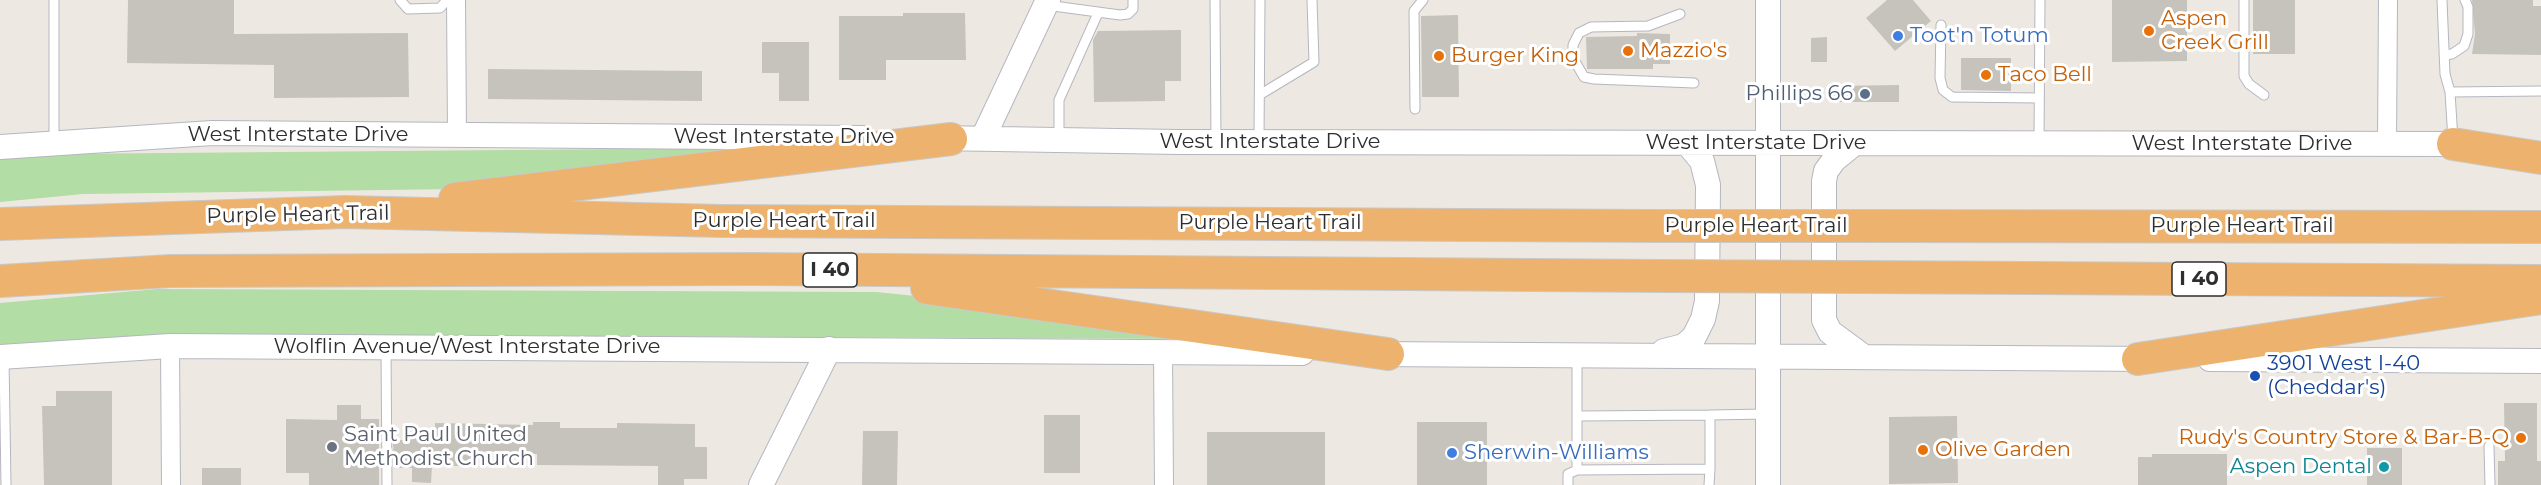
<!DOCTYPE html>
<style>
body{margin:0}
canvas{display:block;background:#ede9e2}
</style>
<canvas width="2541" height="485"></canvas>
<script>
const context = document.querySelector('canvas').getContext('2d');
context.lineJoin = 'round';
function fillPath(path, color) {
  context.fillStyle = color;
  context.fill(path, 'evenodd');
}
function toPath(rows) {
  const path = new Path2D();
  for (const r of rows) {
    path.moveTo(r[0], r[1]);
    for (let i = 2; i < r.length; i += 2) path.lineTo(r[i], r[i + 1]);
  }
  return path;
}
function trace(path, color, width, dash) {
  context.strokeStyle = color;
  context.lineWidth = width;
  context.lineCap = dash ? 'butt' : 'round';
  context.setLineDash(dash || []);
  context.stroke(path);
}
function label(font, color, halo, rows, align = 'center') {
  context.font = font + ' Montserrat,sans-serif';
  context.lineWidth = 6;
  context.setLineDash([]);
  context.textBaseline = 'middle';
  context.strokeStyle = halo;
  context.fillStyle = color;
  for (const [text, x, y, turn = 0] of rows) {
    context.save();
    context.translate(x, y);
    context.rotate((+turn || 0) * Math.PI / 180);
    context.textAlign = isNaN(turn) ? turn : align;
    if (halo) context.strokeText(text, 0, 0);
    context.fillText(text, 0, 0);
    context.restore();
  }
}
fillPath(toPath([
 [737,148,736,159,459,189,83,194,0,202,0,158,53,154],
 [157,289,876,292,1034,308,1193,339,185,334,0,349,0,303]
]), '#b2dda5');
fillPath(toPath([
 [128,0,234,0,234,34,408,33,409,97,274,98,274,65,127,63],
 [1887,0,1913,0,1931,21,1895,51,1866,18],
 [2112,0,2187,0,2187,61,2112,62],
 [2253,0,2295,0,2295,54,2253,54],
 [2472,0,2533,0,2533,6,2541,6,2541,55,2472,54,2475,34],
 [903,13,965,13,966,60,886,60,886,80,839,80,839,16,903,16],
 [1458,15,1459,97,1422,97,1421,16],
 [1181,30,1181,81,1165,81,1165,101,1094,102,1093,40,1098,31],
 [1637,33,1670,34,1670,64,1653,64,1653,69,1587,69,1586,37,1637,36],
 [1827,37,1827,62,1811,62,1811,38],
 [762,42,809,42,809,101,779,101,779,73,762,73],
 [1961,58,2011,58,2011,91,1961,90],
 [488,69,702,71,702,101,488,99],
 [1899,85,1899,102,1830,102,1830,86],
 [56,391,112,391,112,485,44,485,42,406,56,406],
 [2504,403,2537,403,2537,461,2541,461,2541,485,2498,485,2498,461,2505,461],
 [337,405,361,405,361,419,379,419,379,485,309,485,309,473,286,473,286,419,337,420],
 [1044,415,1080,415,1080,473,1044,473],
 [1957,416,1958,483,1889,484,1889,417],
 [533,422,560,422,560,428,617,428,617,423,695,424,695,447,707,447,707,479,684,479,684,485,658,485,658,466,537,465,537,454,508,454,508,451,473,452,473,466,432,466,431,483,412,482,412,468,394,468,393,440,410,440,410,435,435,435,435,423,533,425],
 [1417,422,1487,422,1487,485,1417,485],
 [863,431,898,431,897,485,862,485],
 [1207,432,1325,432,1325,485,1207,485],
 [2367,448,2402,448,2402,485,2367,485],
 [2152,454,2227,454,2227,485,2138,485,2138,457,2152,457],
 [202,468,241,468,241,485,202,485]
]), '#c6c3bd');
const lane = toPath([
 [54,0,54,142],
 [400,0,408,9,440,8,447,0,456,0],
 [1215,0,1216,142],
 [2244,0,2244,76,2249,84,2264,95],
 [2442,0,2445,74,2450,92,2541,91],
 [1046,5,1120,15,1128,14,1133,9,1133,0],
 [1680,14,1648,26,1591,27,1579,33,1573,45,1573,58,1584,77,1594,79,1694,83],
 [1941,25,1940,78,1943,90,1952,97,2039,98],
 [2444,55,2452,54,2464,46,2468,34,2468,7,2465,0],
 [2450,92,2453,140],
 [1261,94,1314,62,1312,0],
 [1415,109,1414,11,1423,0],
 [1059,140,1059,100,1098,13],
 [1259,142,1260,0],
 [2039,142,2040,0],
 [386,349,387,485],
 [1577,355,1577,470,1710,469,1710,415,1766,414],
 [4,358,6,485],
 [1577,416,1710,415],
 [2489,446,2490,485],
 [1568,485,1568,474,1577,470],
 [1709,485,1710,469]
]);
const street = toPath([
 [456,0,457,135],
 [2387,144,2388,0],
 [170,346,171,485],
 [1163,352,1164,485]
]);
const secondary = toPath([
 [935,138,1179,142,2470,144],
 [983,138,1048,0],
 [1855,143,1834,160,1826,171,1824,181,1824,320,1830,332,1864,357],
 [0,147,212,133,862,138],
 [1664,351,1684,346,1694,337,1703,319,1707,301,1708,185,1702,161,1687,143],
 [1370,354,2154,359],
 [0,357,170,346,1302,353],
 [2210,359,2541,361],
 [761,485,829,349],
 [1768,485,1768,0]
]);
const highway = toPath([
 [2453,144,2541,158],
 [455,199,951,139],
 [0,224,345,212,722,221,1658,226],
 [1859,226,2541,227],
 [1858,277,2541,281],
 [0,281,171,271,754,269,1661,276],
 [927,288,1388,354],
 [2138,359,2541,298]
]);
trace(lane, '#b5b6c0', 11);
trace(street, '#b5b6c0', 20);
trace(secondary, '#b5b6c0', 26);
trace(highway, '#c9c9c9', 34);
trace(lane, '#fff', 9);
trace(street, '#fff', 18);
trace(secondary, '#fff', 24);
trace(highway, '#edb26d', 32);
const highwayBridge = toPath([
 [1658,226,1859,226],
 [1661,276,1858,277]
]);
trace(highwayBridge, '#c9c9c9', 34, []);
trace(highwayBridge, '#edb26d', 32);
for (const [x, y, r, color] of [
 [2149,31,6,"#e8710a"],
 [1898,36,6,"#3f7fe0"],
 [1628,51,6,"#e8710a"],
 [1439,56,6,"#e8710a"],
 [1986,75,6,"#e8710a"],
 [1865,94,6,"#5c6f8a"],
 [2255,376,6,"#1a4fb4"],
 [2521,438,6,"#e8710a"],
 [332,447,6,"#6b7280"],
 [1923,450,6,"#e8710a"],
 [1452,453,6,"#3f7fe0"],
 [2384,467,6,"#0f9aa8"]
]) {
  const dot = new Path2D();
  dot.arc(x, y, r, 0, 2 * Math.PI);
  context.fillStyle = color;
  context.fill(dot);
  trace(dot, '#fff', 2);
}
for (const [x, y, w] of [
 [830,270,54],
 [2199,279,54]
]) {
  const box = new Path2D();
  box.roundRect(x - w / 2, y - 17, w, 34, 4.5);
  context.fillStyle = '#fff';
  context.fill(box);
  trace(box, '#2e2e2e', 1.5);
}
label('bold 20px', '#2e2e2e', null, [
 ["I 40",830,270],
 ["I 40",2199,279]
]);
label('21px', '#c56008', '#fff', [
 ["Aspen",2161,19],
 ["Creek Grill",2161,43],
 ["Mazzio's",1640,51],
 ["Burger King",1451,56],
 ["Taco Bell",1998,75],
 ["Rudy's Country Store & Bar-B-Q",2509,438,"right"],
 ["Olive Garden",1935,450]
], 'left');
label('21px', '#366cbe', '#fff', [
 ["Toot'n Totum",1910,36],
 ["Sherwin-Williams",1464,453]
], 'left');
label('21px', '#4e5e75', '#fff', [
 ["Phillips 66",1853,94]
], 'right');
label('21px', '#2e2e2e', '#fff', [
 ["West Interstate Drive",298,135],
 ["West Interstate Drive",784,137],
 ["West Interstate Drive",1270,142],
 ["West Interstate Drive",1756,143],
 ["West Interstate Drive",2242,144],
 ["Purple Heart Trail",298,215,-1],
 ["Purple Heart Trail",784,221],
 ["Purple Heart Trail",1270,223],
 ["Purple Heart Trail",1756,226],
 ["Purple Heart Trail",2242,226],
 ["Wolflin Avenue/West Interstate Drive",467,347]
]);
label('21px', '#164399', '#fff', [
 ["3901 West I-40",2267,364],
 ["(Cheddar's)",2267,388]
], 'left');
label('21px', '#5b616d', '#fff', [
 ["Saint Paul United",344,435],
 ["Methodist Church",344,459]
], 'left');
label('21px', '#0d838f', '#fff', [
 ["Aspen Dental",2372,467]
], 'right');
</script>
